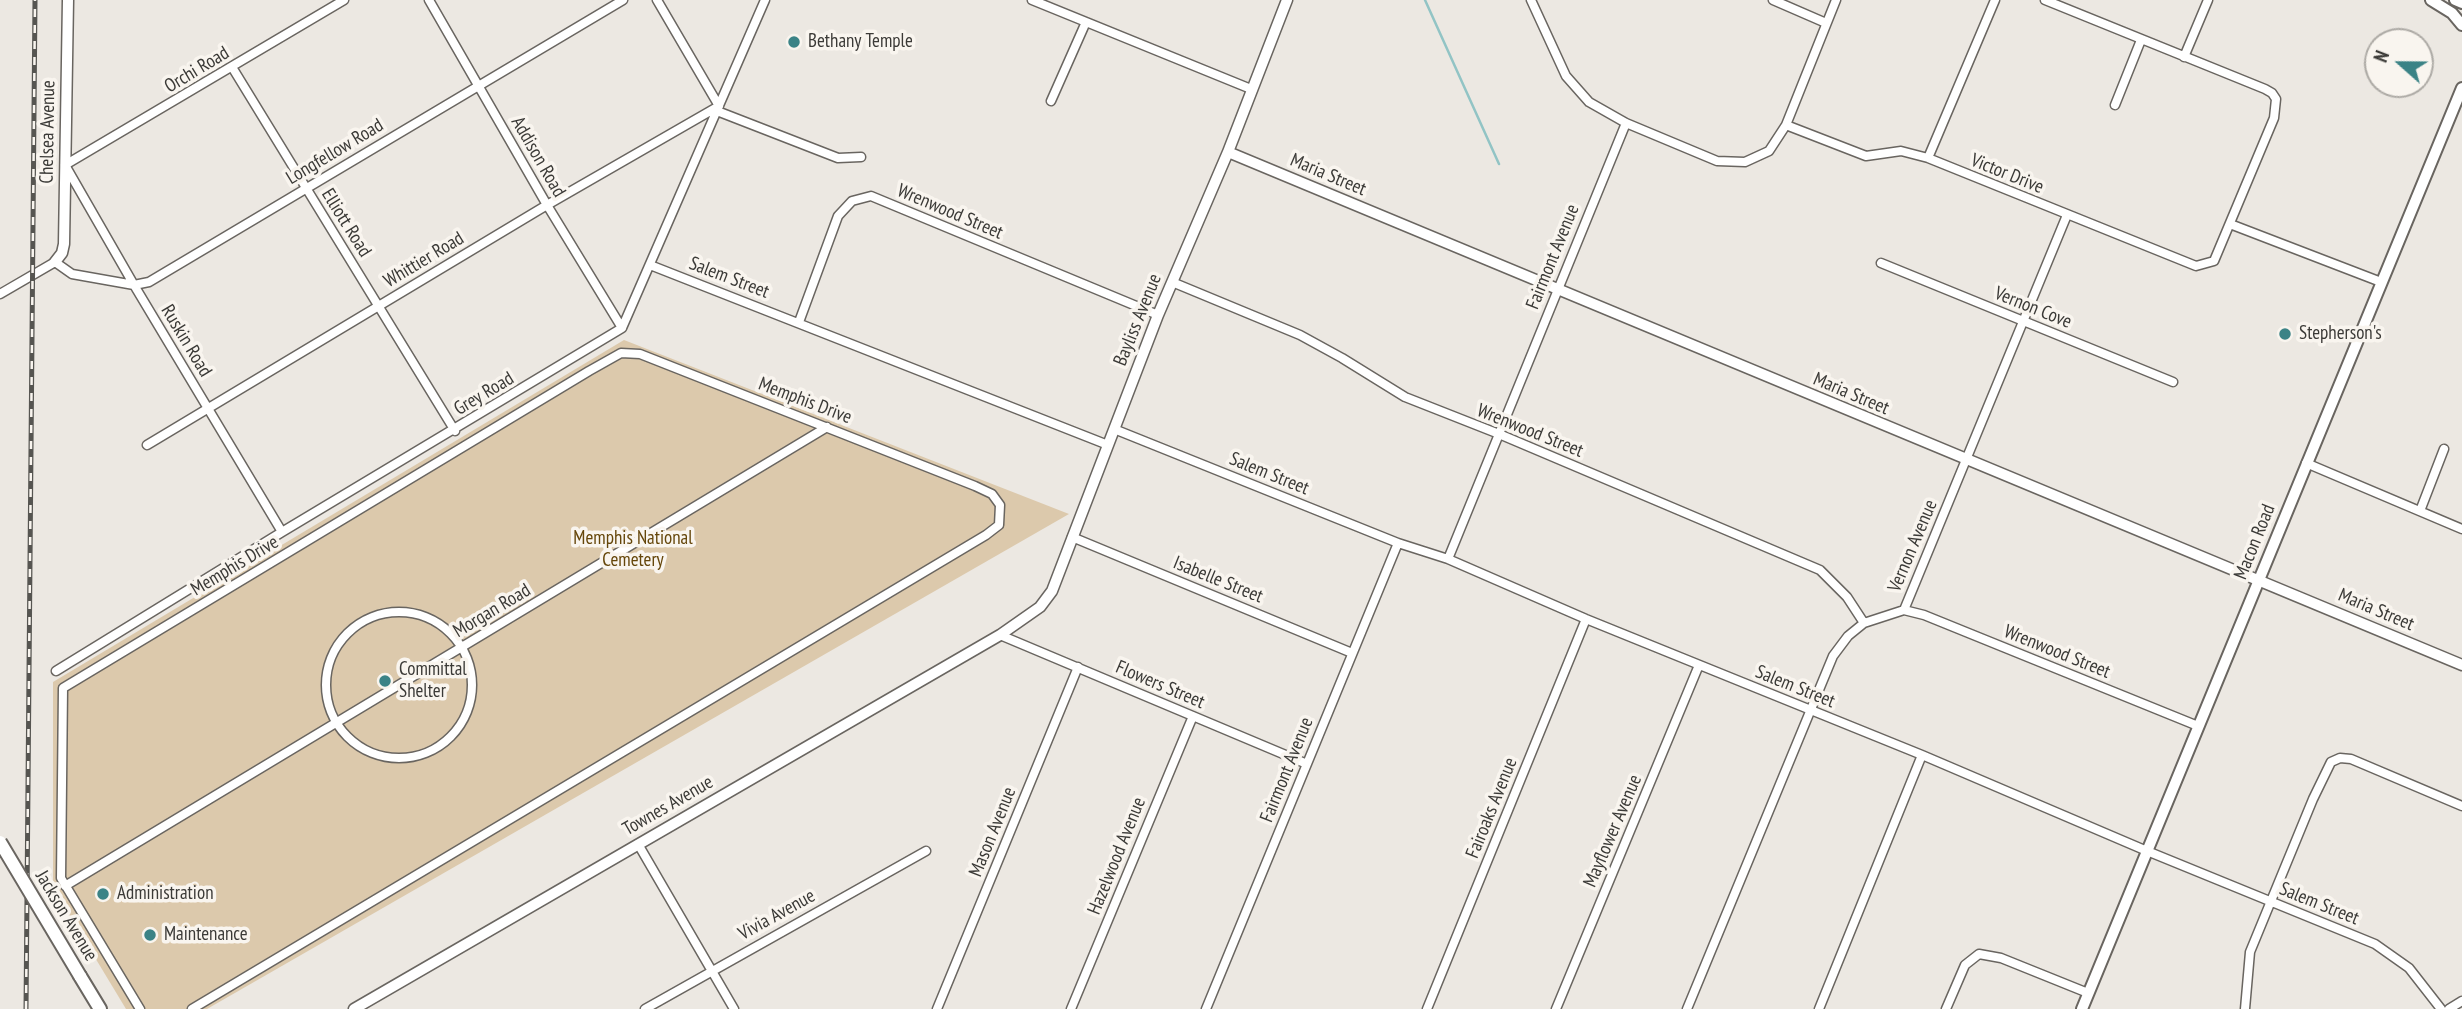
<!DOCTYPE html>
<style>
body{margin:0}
#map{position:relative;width:2462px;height:1009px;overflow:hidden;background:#ece8e2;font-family:"PT Sans Narrow",sans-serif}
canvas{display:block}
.north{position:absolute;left:2364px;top:28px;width:70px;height:70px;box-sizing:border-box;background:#f9f5ef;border:2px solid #adaaa5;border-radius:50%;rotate:291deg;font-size:19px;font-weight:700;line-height:28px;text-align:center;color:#3b3a37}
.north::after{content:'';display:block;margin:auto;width:24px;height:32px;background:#3b8386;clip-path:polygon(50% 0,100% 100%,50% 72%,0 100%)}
</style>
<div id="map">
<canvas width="2462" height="1009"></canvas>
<div class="north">N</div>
</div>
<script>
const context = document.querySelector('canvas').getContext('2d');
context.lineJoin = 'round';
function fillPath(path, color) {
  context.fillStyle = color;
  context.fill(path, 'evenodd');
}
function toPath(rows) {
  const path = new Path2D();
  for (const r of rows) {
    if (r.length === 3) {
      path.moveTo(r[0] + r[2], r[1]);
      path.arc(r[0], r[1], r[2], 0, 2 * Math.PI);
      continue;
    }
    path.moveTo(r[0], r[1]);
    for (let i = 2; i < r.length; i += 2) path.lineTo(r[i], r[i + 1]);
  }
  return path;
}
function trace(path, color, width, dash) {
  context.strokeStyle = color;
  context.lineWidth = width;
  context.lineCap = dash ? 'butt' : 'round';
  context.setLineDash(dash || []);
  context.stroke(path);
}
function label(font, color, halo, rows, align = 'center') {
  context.font = font + ' "PT Sans Narrow",sans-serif';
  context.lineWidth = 7;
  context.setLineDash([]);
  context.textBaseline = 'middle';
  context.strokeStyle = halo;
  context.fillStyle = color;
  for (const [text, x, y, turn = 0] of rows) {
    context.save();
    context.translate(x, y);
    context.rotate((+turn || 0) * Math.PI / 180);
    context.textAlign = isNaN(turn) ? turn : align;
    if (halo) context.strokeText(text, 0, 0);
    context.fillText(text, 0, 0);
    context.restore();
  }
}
fillPath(toPath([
 [624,340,1069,514,207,1009,126,1009,53,888,53,682]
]), '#dcc9ac');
trace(toPath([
 [1425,0,1499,164]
]), '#92c4c5', 2.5);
const minor = toPath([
 [429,0,547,205,622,328],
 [1032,0,1251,89],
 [1531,0,1566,76,1589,102,1626,123,1717,161,1745,162,1769,151,1786,125,1836,0],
 [1773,0,1826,23],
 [2184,57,2208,0],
 [232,67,455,431],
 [1051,101,1086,22],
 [2115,105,2141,40],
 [717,111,838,158,861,157],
 [1786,125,1866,156,1901,151,1928,158,2196,266,2214,261,2274,118,2276,99,2272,93,2265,89,2045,0],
 [1928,158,1995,0],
 [2230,224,2381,282],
 [1881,263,2173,382],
 [650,265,1108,445],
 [1172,282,1300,335,1342,358,1405,397,1499,434,1820,570,1847,597,1864,623],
 [0,294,55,262,72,274,134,285,149,282,623,0],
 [799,322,838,216,852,201,871,196,1158,315],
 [1114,429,1398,543,1448,559,1586,619,1922,755,2147,851,2375,944,2409,968,2441,1009],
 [147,445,547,205,719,106,657,0],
 [2306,463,2462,529],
 [2420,511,2444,449],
 [282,532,134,285,65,165,344,0],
 [1072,537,1352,653],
 [1448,559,1626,123],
 [1904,610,1924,615,2198,726],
 [399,685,73],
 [1000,635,1307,764],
 [56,671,282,532,622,328,765,0],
 [638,844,734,1009],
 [65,886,827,427],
 [140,1009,61,878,63,688,589,371,621,353,640,354,975,486,992,494,1000,505,999,525,986,535,192,1009],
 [645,1009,926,851],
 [937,1009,1078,667],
 [1071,1009,1193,716],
 [1206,1009,1398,543],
 [1427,1009,1586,619],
 [1556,1009,1699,665],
 [1687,1009,1833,656,1848,636,1864,623,1904,610,2067,215],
 [1819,1009,1922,755],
 [1946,1009,1965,965,1979,954,2001,958,2088,993],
 [2245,1009,2250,952,2313,799,2331,762,2340,758,2351,759,2462,806],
 [2449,1009,2462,1001]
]);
const tertiary = toPath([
 [1228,152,2462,665],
 [55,262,62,253,64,244,68,0],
 [354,1009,1000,635,1040,607,1052,591,1158,315,1228,152,1287,0]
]);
const secondary = toPath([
 [2431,0,2452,13,2462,25],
 [2455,0,2462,3],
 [2082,1009,2462,88]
]);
const primary = toPath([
 [80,976,100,1009]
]);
trace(minor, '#696560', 11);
trace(tertiary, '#696560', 13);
trace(secondary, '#696560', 14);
trace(primary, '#696560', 16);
trace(minor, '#fff', 8);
trace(tertiary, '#fff', 10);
trace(secondary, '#fff', 10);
trace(primary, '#fff', 12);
const rail = toPath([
 [26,1009,35,0]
]);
trace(rail, '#565551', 5);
trace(rail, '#f9f5ef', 2.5, [8]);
const primaryBridge = toPath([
 [0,842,80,976]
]);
trace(primaryBridge, '#696560', 16, []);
trace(primaryBridge, '#fff', 12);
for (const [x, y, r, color] of [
 [794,42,7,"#3b8386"],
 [2285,334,7,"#3b8386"],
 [385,681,7,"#3b8386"],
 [103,894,7,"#3b8386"],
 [150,935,7,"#3b8386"]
]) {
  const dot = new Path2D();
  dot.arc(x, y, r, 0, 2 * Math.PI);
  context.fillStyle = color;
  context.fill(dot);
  trace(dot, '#f9f5ef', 2.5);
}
label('19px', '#3b3a37', '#f9f5ef', [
 ["Bethany Temple",808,42],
 ["Stepherson's",2299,334],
 ["Committal",399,670],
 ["Shelter",399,692],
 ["Administration",117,894],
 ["Maintenance",164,935]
], 'left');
label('19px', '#3b3a37', '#f9f5ef', [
 ["Orchi Road",197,70,-31],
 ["Chelsea Avenue",48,132,-89],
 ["Longfellow Road",335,152,-31],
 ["Addison Road",538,157,60],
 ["Victor Drive",2007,174,22],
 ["Maria Street",1328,175,23],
 ["Wrenwood Street",950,212,23],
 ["Elliott Road",346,223,58],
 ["Fairmont Avenue",1553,257,-68],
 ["Whittier Road",424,260,-31],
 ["Salem Street",729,278,21],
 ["Vernon Cove",2033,308,22],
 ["Bayliss Avenue",1138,320,-68],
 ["Ruskin Road",186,341,59],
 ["Grey Road",484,394,-31],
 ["Maria Street",1851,394,23],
 ["Memphis Drive",805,401,21],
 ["Wrenwood Street",1530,431,22],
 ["Salem Street",1269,474,22],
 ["Macon Road",2255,542,-68],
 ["Vernon Avenue",1913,546,-67],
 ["Memphis Drive",235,566,-31],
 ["Isabelle Street",1218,580,22],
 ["Maria Street",2376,610,23],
 ["Morgan Road",492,611,-31],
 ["Wrenwood Street",2057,652,22],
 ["Flowers Street",1160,685,23],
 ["Salem Street",1795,687,22],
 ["Fairmont Avenue",1287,770,-68],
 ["Townes Avenue",668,806,-30],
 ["Fairoaks Avenue",1492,808,-68],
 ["Mayflower Avenue",1613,831,-67],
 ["Mason Avenue",993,832,-68],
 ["Hazelwood Avenue",1117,856,-68],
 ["Salem Street",2319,904,22],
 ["Vivia Avenue",777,915,-29],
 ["Jackson Avenue",66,916,59]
]);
label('19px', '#65460a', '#f9f5ef', [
 ["Memphis National",633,539],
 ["Cemetery",633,561]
]);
</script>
